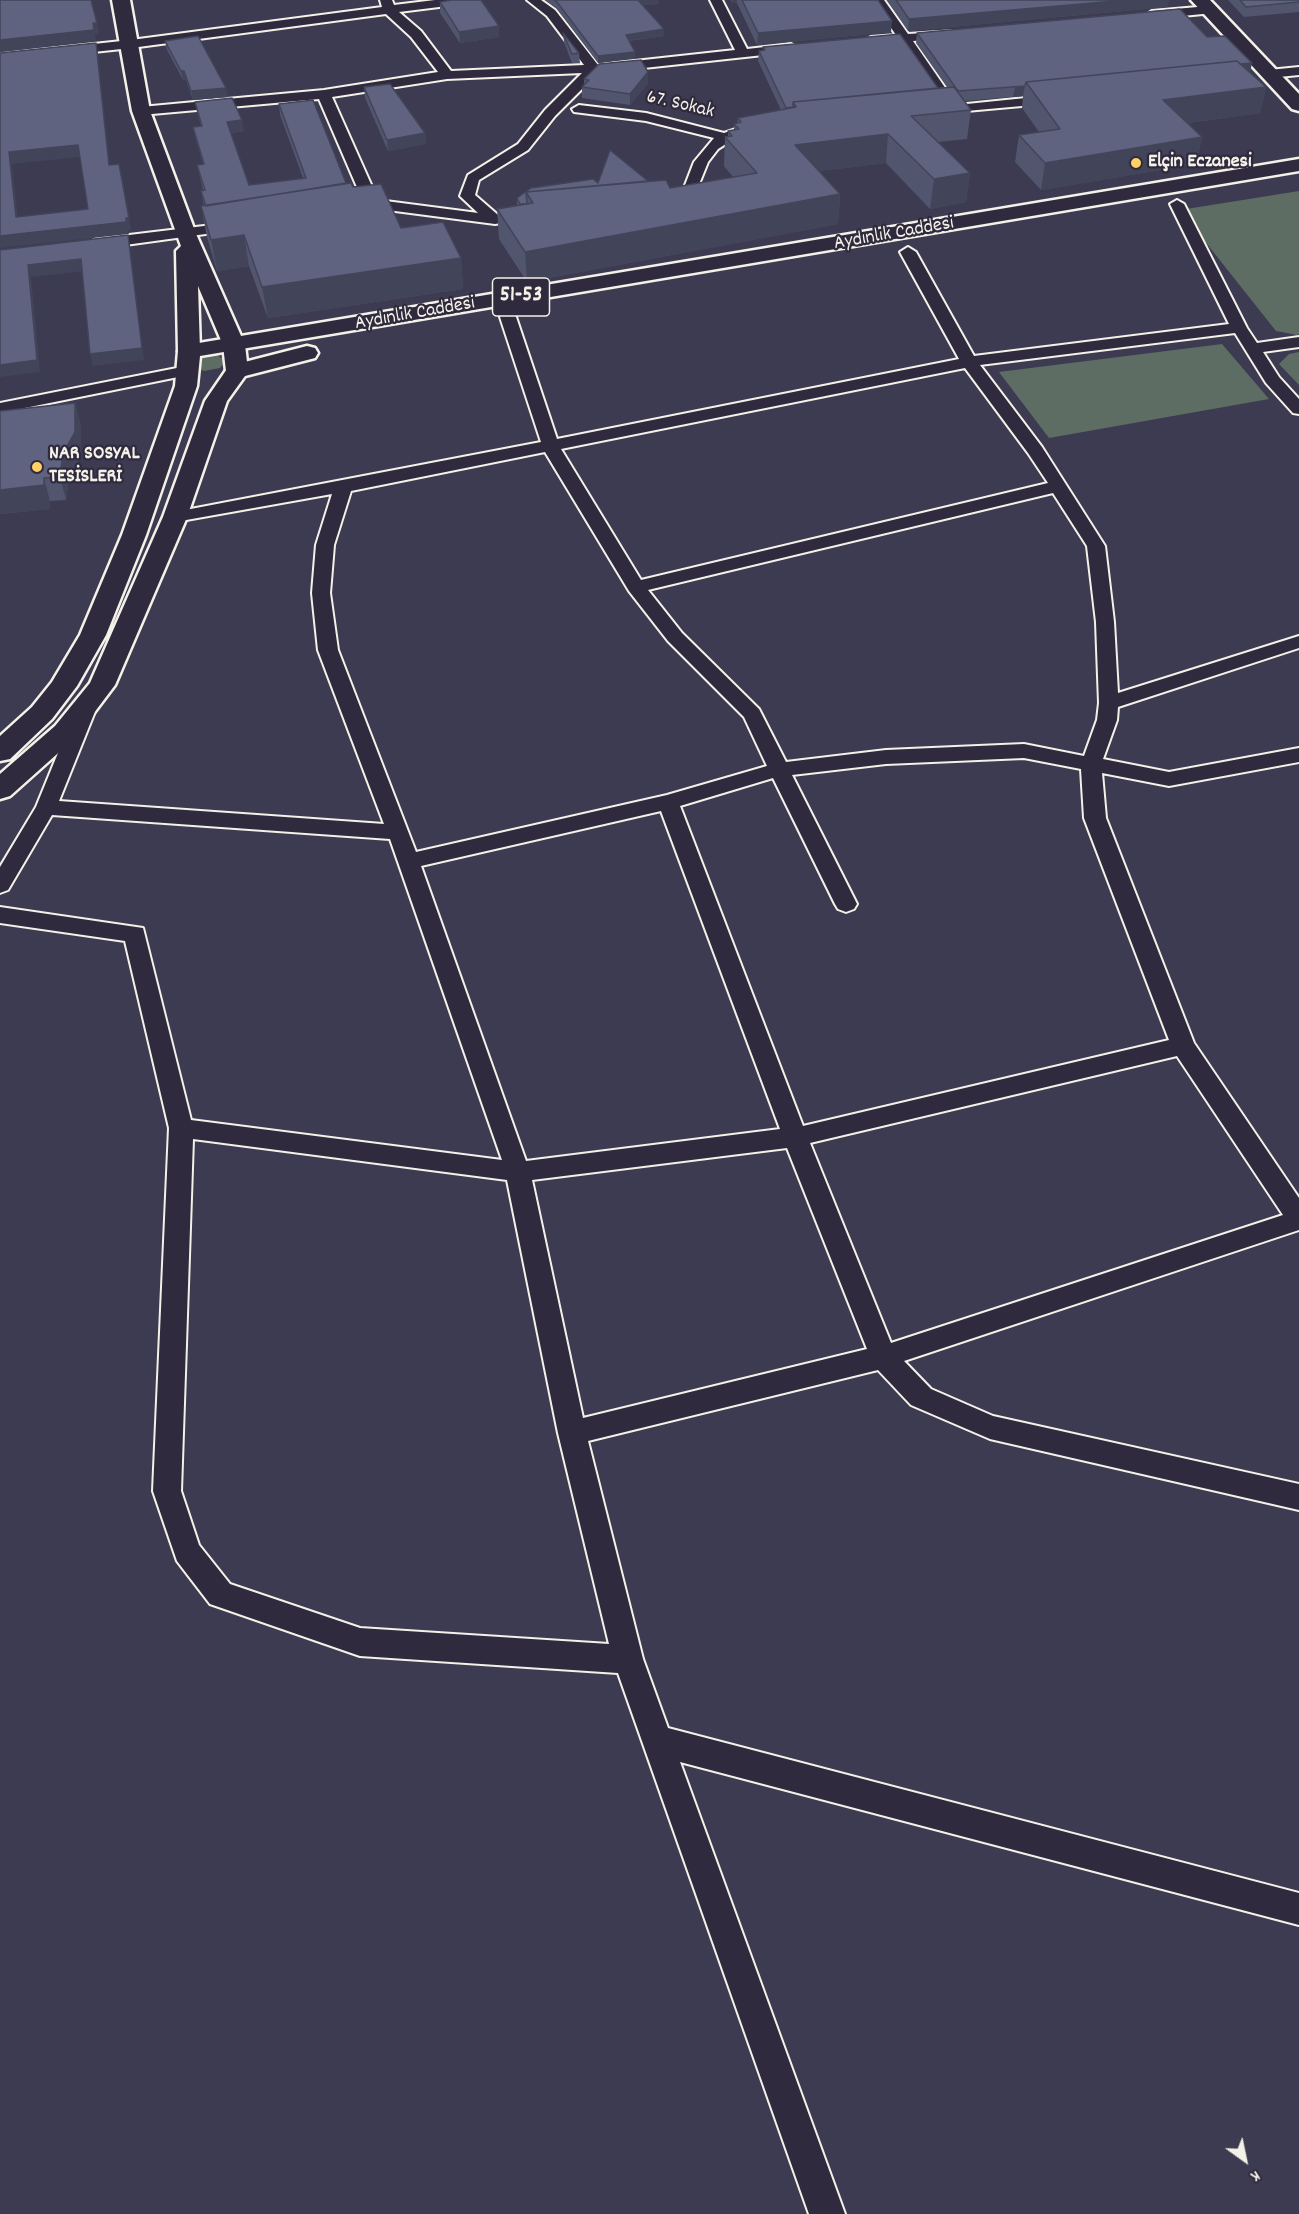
<!DOCTYPE html>
<meta charset="utf-8">
<style>
body{margin:0}
#map{position:relative;width:1299px;height:2214px;overflow:hidden;background:#3d3b51;font-family:Dekko,sans-serif}
canvas{display:block}
.north{position:absolute;left:1215px;top:2130px;width:60px;height:60px;-webkit-text-stroke:4px #2f2a3d;paint-order:stroke;rotate:147deg;font-size:16px;font-weight:700;line-height:24px;text-align:center;color:#f4f1e8}
.north::after{content:'';display:block;margin:auto;width:21px;height:27px;background:#f4f1e8;clip-path:polygon(50% 0,100% 100%,50% 72%,0 100%)}
</style>
<div id="map">
<canvas width="1299" height="2214"></canvas>
<div class="north">K</div>
</div>
<script>
const context = document.querySelector('canvas').getContext('2d');
context.lineJoin = 'round';
function fillPath(path, color) {
  context.fillStyle = color;
  context.fill(path, 'evenodd');
}
function toPath(rows) {
  const path = new Path2D();
  for (const r of rows) {
    path.moveTo(r[0], r[1]);
    for (let i = 2; i < r.length; i += 2) path.lineTo(r[i], r[i + 1]);
  }
  return path;
}
function trace(path, color, width, dash) {
  context.strokeStyle = color;
  context.lineWidth = width;
  context.lineCap = dash ? 'butt' : 'round';
  context.setLineDash(dash || []);
  context.stroke(path);
}
function label(font, color, halo, rows, align = 'center') {
  context.font = font + ' Dekko,sans-serif';
  context.lineWidth = 4.5;
  context.setLineDash([]);
  context.textBaseline = 'middle';
  context.strokeStyle = halo;
  context.fillStyle = color;
  for (const [text, x, y, turn = 0] of rows) {
    context.save();
    context.translate(x, y);
    context.rotate((+turn || 0) * Math.PI / 180);
    context.textAlign = isNaN(turn) ? turn : align;
    if (halo) context.strokeText(text, 0, 0);
    context.fillText(text, 0, 0);
    context.restore();
  }
}
fillPath(toPath([
 [1299,191,1299,334,1297,335,1276,331,1180,210],
 [1222,344,1269,399,1049,438,999,372],
 [1299,352,1299,385,1279,364,1289,354],
 [217,355,226,361,220,368,204,371,196,368,199,358]
]), '#5d6d64');
const street = toPath([
 [380,0,392,0,394,5,435,0,469,0,463,4,399,12,421,31,451,71,584,65,547,16,527,0,541,0,555,10,598,65,735,50,710,0,722,0,747,49,791,44,798,48,791,52,598,73,555,116,528,150,479,180,475,195,498,215,528,211,535,215,528,219,495,224,372,208,356,209,354,206,356,203,363,201,319,99,141,115,134,111,141,107,324,90,438,72,411,37,386,14,131,48,0,62,0,54,131,40,382,7,380,0],
 [582,73,545,110,518,144,468,175,460,196,478,213,378,200,332,97,447,79,582,73],
 [872,0,884,0,908,34,955,31,955,37,950,38,913,41,957,105,1055,95,1062,99,1055,103,933,114,933,108,944,106,901,42,871,45,865,41,871,37,896,35,872,0],
 [1209,6,1213,7,1213,13,1152,19,1146,15,1152,11,1209,6],
 [1299,67,1299,75,1269,78,1262,74,1269,70,1299,67],
 [579,105,646,113,724,133,736,129,743,133,718,149,708,162,693,199,670,206,663,202,682,193,694,162,714,138,646,121,574,112,572,109,579,105],
 [1177,200,1184,204,1247,328,1257,343,1299,337,1299,347,1263,352,1279,377,1299,399,1299,414,1293,413,1266,383,1235,333,980,365,1042,447,1105,546,1114,622,1118,693,1299,636,1299,648,1118,707,1117,720,1103,759,1169,772,1299,748,1299,762,1169,786,1102,773,1106,818,1194,1043,1299,1198,1299,1230,904,1361,931,1389,993,1416,1299,1484,1299,1510,990,1439,911,1405,878,1370,588,1441,643,1659,668,1728,1299,1893,1299,1925,680,1762,845,2214,809,2214,618,1673,360,1656,210,1604,177,1561,153,1491,169,1128,125,941,0,923,0,907,143,928,191,1120,502,1160,390,839,52,815,8,890,0,893,0,867,36,807,76,709,79,704,86,703,93,704,96,709,59,801,384,824,318,650,312,593,316,545,332,494,175,522,166,517,175,512,541,442,500,317,502,314,514,314,516,317,557,439,959,359,900,252,908,247,916,252,974,356,1229,324,1170,204,1177,200],
 [965,368,1028,453,1048,483,641,580,561,449,965,368],
 [545,452,629,591,668,641,744,717,767,766,667,795,416,852,338,650,330,593,334,545,351,491,545,452],
 [1053,493,1087,546,1096,622,1099,703,1097,720,1084,756,1024,744,886,750,786,762,759,709,682,633,648,590,1053,493],
 [1024,758,1081,769,1084,818,1169,1040,803,1126,680,806,773,778,835,904,838,909,846,912,854,909,857,904,792,775,886,764,1024,758],
 [661,811,780,1129,526,1161,421,866,661,811],
 [1177,1056,1283,1215,891,1343,810,1143,1177,1056],
 [193,1139,507,1180,558,1433,609,1644,360,1628,230,1584,199,1545,181,1491,193,1139],
 [787,1148,867,1349,583,1418,532,1180,787,1148],
 [237,222,244,226,242,229,96,249,88,244,96,239,237,222],
 [187,366,193,368,195,371,193,374,0,413,0,403,187,366]
]);
const secondary = toPath([
 [112,0,130,0,150,111,196,234,245,345,248,371,245,376,237,378,229,376,226,371,223,345,198,286,200,351,197,356,189,358,181,356,178,351,176,251,181,246,132,111,112,0],
 [1191,0,1210,0,1299,94,1299,111,1292,109,1191,0]
]);
const primary = toPath([
 [1299,159,1299,171,200,356,197,386,146,535,106,635,77,686,52,719,10,759,0,761,0,736,32,707,52,682,80,635,122,535,175,386,178,351,181,346,1299,159],
 [307,346,315,348,318,353,315,358,245,376,227,401,187,517,115,685,75,738,10,796,0,799,0,774,55,726,90,683,163,517,205,401,229,366,307,346]
]);
trace(street, '#f4f1e8', 4);
trace(secondary, '#f4f1e8', 5);
trace(primary, '#f4f1e8', 5);
fillPath(street, '#2f2a3d');
fillPath(secondary, '#2f2a3d');
fillPath(primary, '#2f2a3d');
fillPath(toPath([
 [545,0,659,0,659,4,643,5,664,36,629,41,635,58,598,63,557,9],
 [731,0,878,0,891,32,757,45,737,3,732,3],
 [887,0,1169,0,1167,7,908,31],
 [1228,0,1299,0,1299,12,1244,17],
 [440,2,499,37,460,43,440,13],
 [563,33,579,53,580,63,572,63,564,42],
 [917,33,1207,37,1266,87,1260,113,1188,123,1202,137,1196,164,1041,190,1015,162,1019,135,1039,132,1022,108,1023,96,964,101,971,110,967,139,938,142,970,173,966,202,930,209,886,163,819,171,840,194,838,224,527,282,499,239,497,209,518,206,517,204,517,198,531,188,598,183,648,181,670,188,733,177,724,166,725,137,728,136,728,131,734,130,734,124,737,123,738,118,781,110,758,61,759,51,763,50,763,47,938,88,947,87,916,43],
 [165,41,228,97,193,100,186,80,183,80,167,50],
 [584,79,648,83,630,105,582,98,582,87,584,84],
 [364,87,425,133,426,144,388,151,365,98],
 [195,102,244,131,231,133,249,185,303,178,280,115,279,104,346,183,353,187,401,228,461,258,463,289,268,318,249,266,217,271,207,237,201,206,204,206,201,191,203,190,197,165,203,164,195,137,193,127,201,126,197,112],
 [75,403,81,426,81,455,69,476,66,500,50,501,50,509,0,514,0,411]
]), '#52556e');
fillPath(toPath([
 [637,0,659,0,659,4,637,6],
 [732,0,737,0,737,3,732,3],
 [1127,0,1169,0,1167,7,908,31,909,19],
 [892,21,891,32,757,45,758,33],
 [97,23,99,34,95,34,96,41,0,52,0,40],
 [499,26,499,37,460,43,459,32],
 [664,29,664,36,626,41,626,35],
 [96,43,98,54,111,177,109,165],
 [635,52,635,58,598,63,598,56],
 [1252,63,1250,73,1028,86],
 [181,71,184,71,186,80,183,80],
 [648,72,648,83,630,105,630,94],
 [1025,86,1023,96,1013,97,1015,87],
 [1266,87,1260,113,1158,127,1163,100],
 [226,88,228,97,193,100,191,91],
 [242,120,244,131,229,133,227,122],
 [425,133,426,144,388,151,387,140],
 [888,134,886,163,794,174,795,145],
 [1202,137,1196,164,1041,190,1045,163],
 [78,145,80,157,12,164,19,229,16,217,9,152],
 [970,173,966,202,930,209,934,179],
 [122,176,131,230,128,230,129,234,0,248,0,236,126,222],
 [840,194,838,224,527,282,525,252],
 [128,235,130,247,144,360,93,366,90,354],
 [244,235,249,266,217,271,211,240],
 [461,258,463,289,268,318,262,287],
 [81,259,84,271,31,277,40,372,0,377,0,365,28,265],
 [75,403,81,426,81,455,69,476,66,500,60,477,63,453],
 [44,478,50,501,50,509,0,514,0,490]
]), '#42455a');
const building = toPath([
 [0,0,91,0,97,23,93,23,94,30,0,40,0,0],
 [452,0,481,0,499,26,459,32,440,2,452,0],
 [554,0,638,0,664,29,626,35,635,52,598,56,557,2,554,0],
 [742,0,878,0,892,21,758,33,742,0],
 [896,0,1127,0,909,19,896,0],
 [1240,0,1299,0,1299,2,1246,7,1240,0],
 [1180,9,1207,37,1225,36,1252,63,1240,64,1237,61,1026,82,1025,86,958,91,917,33,1180,9],
 [563,33,579,53,572,54,563,33],
 [900,34,938,88,793,102,793,107,786,108,759,51,765,50,763,47,900,34],
 [198,36,226,88,191,91,184,71,181,71,165,41,198,36],
 [96,43,109,165,119,164,129,218,126,218,126,222,0,236,0,53,96,43],
 [78,145,88,209,16,217,9,152,78,145],
 [641,60,648,72,630,94,582,87,589,80,584,79,599,64,641,60],
 [1237,61,1266,87,1163,100,1202,137,1045,163,1019,135,1060,129,1026,82,1237,61],
 [390,84,425,133,387,140,364,87,390,84],
 [954,87,971,110,911,116,970,173,934,179,888,134,795,145,840,194,525,252,497,209,533,203,526,192,666,180,670,188,757,173,725,137,732,136,728,131,739,129,734,124,741,122,738,118,796,107,793,102,954,87],
 [232,98,242,120,227,122,249,185,306,178,279,104,313,100,346,183,206,206,201,191,205,190,197,165,204,164,193,127,202,126,195,102,232,98],
 [610,150,648,181,526,192,527,204,520,204,517,198,531,188,593,179,598,183,610,150],
 [351,183,353,187,381,184,401,228,443,222,461,258,262,287,244,235,211,240,201,206,351,183],
 [128,235,142,348,90,354,81,259,28,265,37,360,0,365,0,250,128,235],
 [75,403,75,432,63,453,60,477,44,478,44,485,0,490,0,411,75,403]
]);
fillPath(building, '#5f6380');
trace(building, '#42455a', 1.5);
for (const [x, y, r, color] of [
 [1136,163,6,"#ffd166"],
 [37,467,6,"#ffd166"]
]) {
  const dot = new Path2D();
  dot.arc(x, y, r, 0, 2 * Math.PI);
  context.fillStyle = color;
  context.fill(dot);
  trace(dot, '#2f2a3d', 2);
}
label('20px', '#f4f1e8', '#2f2a3d', [
 ["67. Sokak",680,106,13],
 ["Aydınlık Caddesi",894,235,-10],
 ["Aydınlık Caddesi",415,315,-10]
]);
label('bold 20px', '#f4f1e8', '#2f2a3d', [
 ["Elçin Eczanesi",1148,163],
 ["NAR SOSYAL",49,455],
 ["TESİSLERİ",49,478]
], 'left');
for (const [x, y, w] of [
 [521,297,57]
]) {
  const box = new Path2D();
  box.roundRect(x - w / 2, y - 19, w, 38, 4.5);
  context.fillStyle = '#2f2a3d';
  context.fill(box);
  trace(box, '#f4f1e8', 1.5);
}
label('bold 22px', '#f4f1e8', null, [
 ["51-53",521,297]
]);
</script>
